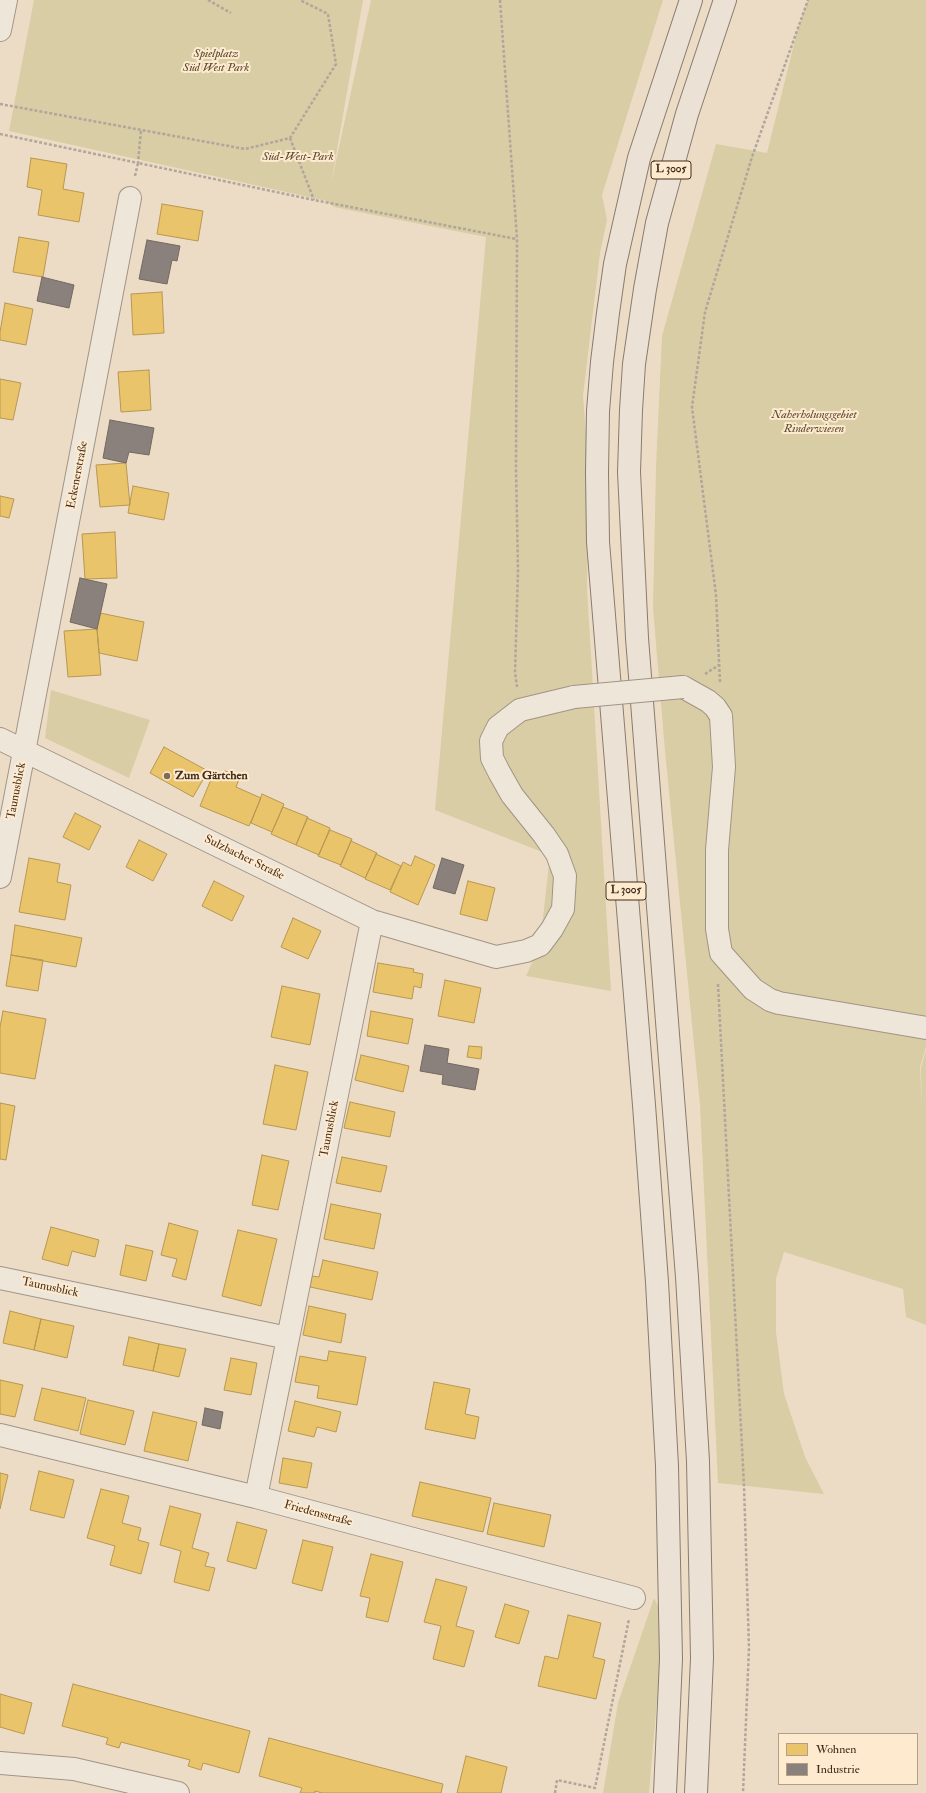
<!DOCTYPE html>
<meta charset="utf-8">
<style>
body{margin:0}
#map{position:relative;width:926px;height:1793px;overflow:hidden;background:#eddcc5;font-family:"IM FELL Double Pica",serif}
canvas{display:block}
.legend{position:absolute;left:778px;top:1733px;width:140px;height:52px;box-sizing:border-box;background:#feeacf;border:1px solid #b39e87;margin:0;padding:5px 7px;list-style:none;font-size:12px;color:#422d1b}
.legend li{display:flex;align-items:center;gap:8px;height:20px}
.legend b{width:20px;border:1px solid #b39e87}
</style>
<div id="map">
<canvas width="926" height="1793"></canvas>
<ul class="legend">
<li><b style="height:11px;background:#e9c46a"></b>Wohnen</li>
<li><b style="height:11px;background:#8a817c"></b>Industrie</li>
</ul>
</div>
<script>
const context = document.querySelector('canvas').getContext('2d');
context.lineJoin = 'round';
function fillPath(path, color) {
  context.fillStyle = color;
  context.fill(path, 'evenodd');
}
function toPath(rows) {
  const path = new Path2D();
  for (const r of rows) {
    path.moveTo(r[0], r[1]);
    for (let i = 2; i < r.length; i += 2) path.lineTo(r[i], r[i + 1]);
  }
  return path;
}
function trace(path, color, width, dash) {
  context.strokeStyle = color;
  context.lineWidth = width;
  context.lineCap = dash ? 'butt' : 'round';
  context.setLineDash(dash || []);
  context.stroke(path);
}
function label(font, color, halo, rows, align = 'center') {
  context.font = font + ' "IM FELL Double Pica",serif';
  context.lineWidth = 4;
  context.setLineDash([]);
  context.textBaseline = 'middle';
  context.strokeStyle = halo;
  context.fillStyle = color;
  for (const [text, x, y, turn = 0] of rows) {
    context.save();
    context.translate(x, y);
    context.rotate((+turn || 0) * Math.PI / 180);
    context.textAlign = isNaN(turn) ? turn : align;
    if (halo) context.strokeText(text, 0, 0);
    context.fillText(text, 0, 0);
    context.restore();
  }
}
fillPath(toPath([
 [34,0,363,0,331,184,371,0,663,0,602,195,607,220,600,253,583,396,589,472,587,588,611,991,526,976,540,945,550,855,435,810,486,237,334,207,327,201,9,131],
 [808,0,926,0,926,1047,920,1067,922,1107,921,1068,926,1050,926,1325,906,1317,903,1289,784,1252,776,1279,776,1332,784,1394,805,1457,824,1494,718,1483,700,1105,665,751,653,608,656,467,662,336,716,144,767,153,797,32],
 [51,690,150,720,129,778,45,738],
 [654,1598,664,1618,649,1793,603,1793,618,1703]
]), '#d8cda4');
const homes = toPath([
 [31,158,67,164,63,189,84,193,79,222,38,215,42,190,27,187,31,158],
 [162,204,203,211,198,241,157,234,162,204],
 [19,237,49,242,43,277,13,272,19,237],
 [162,292,164,333,133,335,131,294,162,292],
 [5,303,33,309,26,345,0,340,0,332,5,303],
 [149,370,151,410,121,412,118,372,149,370],
 [0,379,21,383,13,420,0,418,0,379],
 [126,463,130,505,100,507,96,465,126,463],
 [133,486,169,493,164,520,128,513,133,486],
 [0,496,14,499,9,518,0,516,0,496],
 [115,532,117,578,85,579,82,534,115,532],
 [100,613,144,622,137,661,99,653,97,629,100,613],
 [97,629,101,675,68,677,64,631,97,629],
 [164,747,208,771,193,797,150,773,164,747],
 [225,771,240,777,236,787,261,798,249,826,200,806,212,777,221,781,225,771],
 [262,794,284,804,272,832,251,823,262,794],
 [283,807,308,817,296,845,271,834,283,807],
 [75,813,101,826,89,850,63,837,75,813],
 [307,818,330,828,319,855,296,845,307,818],
 [330,830,352,839,341,865,318,856,330,830],
 [139,840,167,854,153,881,126,867,139,840],
 [351,841,377,853,365,878,340,866,351,841],
 [376,854,401,866,390,890,365,879,376,854],
 [415,856,435,865,418,905,390,892,403,862,411,866,415,856],
 [29,858,60,864,57,882,71,885,65,920,19,912,29,858],
 [214,881,244,896,232,921,202,906,214,881],
 [468,881,495,888,487,921,460,914,468,881],
 [293,918,321,931,308,959,281,947,293,918],
 [15,925,82,938,76,967,11,955,15,925],
 [11,955,43,960,38,991,6,986,11,955],
 [378,963,414,969,413,972,423,974,421,988,414,986,412,999,373,992,378,963],
 [445,980,481,988,474,1023,438,1016,445,980],
 [282,986,320,994,310,1045,271,1037,282,986],
 [3,1011,46,1019,35,1079,0,1073,0,1027,3,1011],
 [371,1011,413,1019,408,1044,367,1036,371,1011],
 [469,1046,482,1047,481,1059,467,1057,469,1046],
 [361,1055,409,1066,403,1092,355,1080,361,1055],
 [275,1065,308,1072,296,1130,263,1124,275,1065],
 [350,1102,395,1112,390,1137,344,1128,350,1102],
 [0,1103,15,1106,6,1160,0,1159,0,1103],
 [262,1155,289,1161,278,1210,252,1205,262,1155],
 [342,1157,387,1166,381,1192,336,1183,342,1157],
 [331,1204,381,1214,374,1249,324,1239,331,1204],
 [169,1223,198,1231,186,1280,172,1276,177,1259,161,1255,169,1223],
 [51,1227,99,1240,95,1257,72,1251,68,1266,42,1259,51,1227],
 [238,1230,277,1239,261,1306,222,1296,238,1230],
 [126,1245,153,1251,146,1281,120,1275,126,1245],
 [323,1260,378,1272,372,1300,310,1287,312,1276,319,1277,323,1260],
 [309,1306,346,1314,341,1343,303,1335,309,1306],
 [10,1311,41,1319,34,1350,3,1343,10,1311],
 [41,1319,74,1326,67,1358,34,1350,41,1319],
 [129,1337,159,1344,153,1371,123,1365,129,1337],
 [159,1344,186,1349,179,1377,153,1371,159,1344],
 [329,1351,366,1357,357,1405,317,1398,319,1386,295,1382,300,1356,327,1361,329,1351],
 [231,1358,257,1363,251,1395,224,1390,231,1358],
 [0,1380,23,1385,15,1417,0,1414,0,1380],
 [434,1382,470,1389,465,1414,479,1417,475,1439,425,1429,434,1382],
 [42,1388,86,1398,78,1431,34,1420,42,1388],
 [88,1400,134,1411,125,1445,80,1434,88,1400],
 [295,1401,341,1412,336,1432,317,1427,314,1437,288,1431,295,1401],
 [153,1412,197,1422,188,1461,144,1451,153,1412],
 [283,1458,312,1463,307,1488,279,1483,283,1458],
 [39,1471,74,1480,64,1518,30,1510,39,1471],
 [0,1473,8,1475,0,1509,0,1473],
 [420,1482,491,1498,483,1532,412,1516,420,1482],
 [101,1489,129,1496,122,1523,141,1528,138,1540,149,1543,141,1574,110,1565,115,1546,87,1538,101,1489],
 [494,1503,551,1515,544,1547,487,1534,494,1503],
 [170,1506,201,1514,192,1548,209,1553,205,1566,215,1568,209,1591,174,1582,181,1551,160,1545,170,1506],
 [237,1522,267,1530,256,1569,227,1561,237,1522],
 [303,1540,333,1547,322,1591,292,1583,303,1540],
 [371,1554,403,1562,388,1622,366,1617,370,1598,360,1596,371,1554],
 [436,1579,467,1587,456,1626,474,1631,464,1667,433,1659,441,1626,424,1622,436,1579],
 [505,1604,529,1611,519,1644,495,1637,505,1604],
 [568,1615,601,1623,593,1657,605,1660,596,1699,538,1686,545,1656,558,1659,568,1615],
 [73,1684,250,1731,239,1773,203,1763,201,1770,188,1766,190,1760,121,1742,119,1748,112,1746,106,1744,108,1738,62,1726,73,1684],
 [0,1694,32,1703,24,1734,0,1727,0,1694],
 [269,1738,443,1784,441,1793,322,1793,315,1791,315,1793,300,1793,302,1788,259,1776,269,1738],
 [466,1756,507,1767,501,1793,457,1793,466,1756]
]);
fillPath(homes, '#e9c46a');
trace(homes, '#b79752', 1);
const industry = toPath([
 [147,240,180,246,177,261,172,260,167,284,139,279,147,240],
 [42,277,74,285,69,308,37,301,42,277],
 [110,420,154,428,149,455,129,452,126,463,103,458,110,420],
 [80,578,107,584,97,629,70,622,80,578],
 [442,858,464,865,455,894,433,888,442,858],
 [425,1045,449,1049,447,1063,479,1069,475,1090,442,1084,443,1075,420,1071,425,1045],
 [205,1408,223,1412,220,1429,202,1425,205,1408]
]);
fillPath(industry, '#8a817c');
trace(industry, '#74685f', 1);
const minor = toPath([
 [0,30,6,0],
 [683,687,708,701,715,707,721,716,724,767,717,850,717,929,721,953,753,989,770,1000,779,1003,926,1028],
 [0,739,372,921,496,957,526,951,540,945,552,929,563,909,565,876,557,854,544,835,512,795,499,772,492,758,491,741,498,727,520,710,574,697],
 [0,877,130,198],
 [0,1278,288,1338],
 [0,1435,256,1497,634,1598],
 [256,1497,372,921],
 [0,1763,74,1769,178,1793]
]);
const trunk = toPath([
 [665,1793,671,1659,667,1466,657,1282,644,1105,598,542,597,473,598,411,602,362,608,313,615,264,639,158,691,0],
 [696,1793,702,1658,698,1461,687,1277,637,638,629,472,631,410,634,364,645,289,657,223,687,114,725,0]
]);
trace(minor, '#a19485', 24);
trace(trunk, '#887c6f', 24);
trace(toPath([
 [208,0,231,13],
 [500,0,517,239,516,467,518,571,515,672,517,687],
 [0,104,245,149,290,138,336,64,328,14,300,0],
 [0,134,138,163,141,130],
 [290,138,314,200],
 [135,176,138,163,314,200,516,239],
 [705,674,719,665],
 [720,682,716,595,692,407,705,312,752,157,808,0],
 [718,984,744,1486,749,1648,743,1793],
 [555,1793,557,1780,595,1788,629,1619]
]), '#b0a69c', 2.5, [3, 2]);
trace(minor, '#efe6da', 22);
trace(trunk, '#ebe2d5', 22);
const minorBridge = toPath([
 [574,697,683,687]
]);
trace(minorBridge, '#a19485', 24, []);
trace(minorBridge, '#efe6da', 22);
for (const [x, y, r, color] of [
 [167,776,4,"#7e6a56"]
]) {
  const dot = new Path2D();
  dot.arc(x, y, r, 0, 2 * Math.PI);
  context.fillStyle = color;
  context.fill(dot);
  trace(dot, '#feeacf', 1.5);
}
for (const [x, y, w] of [
 [671,170,40],
 [626,891,40]
]) {
  const box = new Path2D();
  box.roundRect(x - w / 2, y - 9, w, 18, 3);
  context.fillStyle = '#feeacf';
  context.fill(box);
  trace(box, '#422d1b', 1);
}
label('bold 11px', '#422d1b', null, [
 ["L 3005",671,170],
 ["L 3005",626,891]
]);
label('italic 12px', '#5c4a31', '#feeacf', [
 ["Spielplatz",216,54],
 ["Süd West Park",216,68],
 ["Süd-West-Park",298,157],
 ["Naherholungsgebiet",814,415],
 ["Rinderwiesen",814,429]
]);
label('12px', '#422d1b', '#feeacf', [
 ["Eckenerstraße",78,475,-79],
 ["Taunusblick",17,791,-79],
 ["Sulzbacher Straße",244,858,26],
 ["Taunusblick",330,1129,-79],
 ["Taunusblick",50,1288,12],
 ["Friedensstraße",318,1514,15]
]);
label('bold 12px', '#422d1b', '#feeacf', [
 ["Zum Gärtchen",175,776]
], 'left');
</script>
